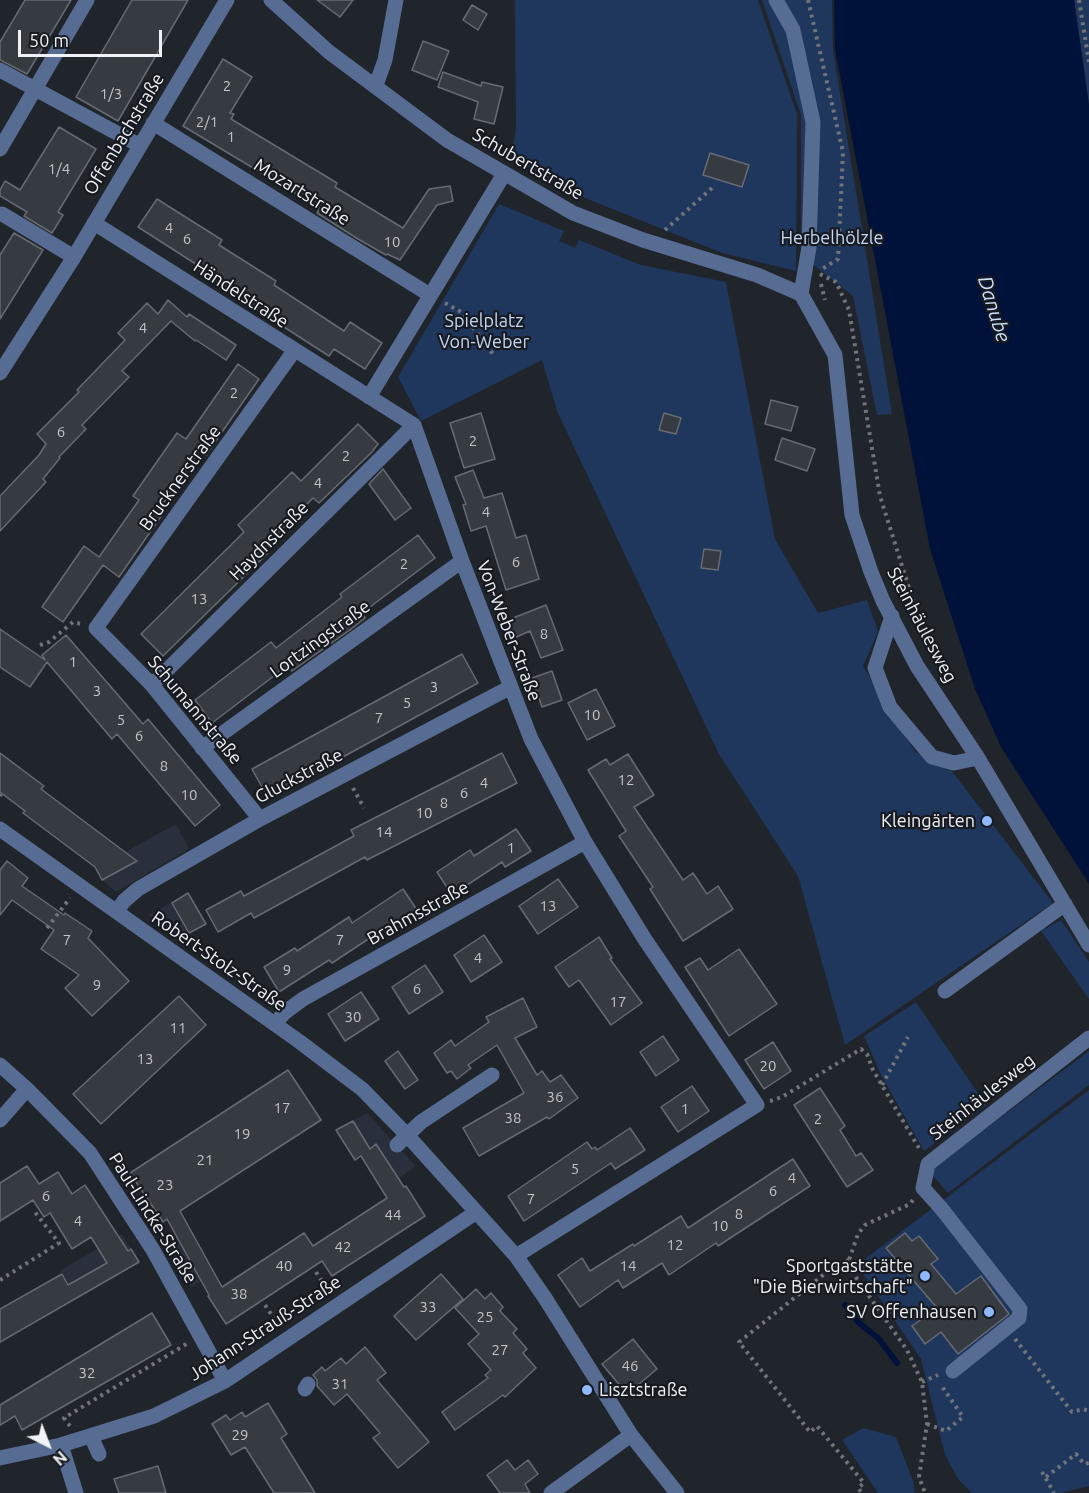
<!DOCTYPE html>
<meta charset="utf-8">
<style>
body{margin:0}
#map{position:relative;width:1089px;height:1493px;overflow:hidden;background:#20242b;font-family:Ubuntu,sans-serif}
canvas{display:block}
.north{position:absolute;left:18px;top:1415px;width:60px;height:60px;-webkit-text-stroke:4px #171b21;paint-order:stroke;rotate:138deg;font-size:16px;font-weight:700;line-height:24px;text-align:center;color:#eff2f6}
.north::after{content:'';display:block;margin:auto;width:21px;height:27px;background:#eff2f6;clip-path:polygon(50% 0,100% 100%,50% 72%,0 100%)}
.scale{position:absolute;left:18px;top:30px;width:144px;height:27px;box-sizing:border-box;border:3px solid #eff2f6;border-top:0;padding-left:8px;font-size:18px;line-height:21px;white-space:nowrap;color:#eff2f6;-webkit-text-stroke:4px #171b21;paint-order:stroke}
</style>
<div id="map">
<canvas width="1089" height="1493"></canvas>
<div class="north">N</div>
<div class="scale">50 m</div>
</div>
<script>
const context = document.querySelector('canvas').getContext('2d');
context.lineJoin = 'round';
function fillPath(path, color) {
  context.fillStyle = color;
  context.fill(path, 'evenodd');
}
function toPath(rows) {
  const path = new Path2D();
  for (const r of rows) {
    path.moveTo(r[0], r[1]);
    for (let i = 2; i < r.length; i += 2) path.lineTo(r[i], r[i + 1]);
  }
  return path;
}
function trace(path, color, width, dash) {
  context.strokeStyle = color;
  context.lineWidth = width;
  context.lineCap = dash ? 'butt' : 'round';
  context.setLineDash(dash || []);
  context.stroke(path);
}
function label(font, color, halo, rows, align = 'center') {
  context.font = font + ' Ubuntu,sans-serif';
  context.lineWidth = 4.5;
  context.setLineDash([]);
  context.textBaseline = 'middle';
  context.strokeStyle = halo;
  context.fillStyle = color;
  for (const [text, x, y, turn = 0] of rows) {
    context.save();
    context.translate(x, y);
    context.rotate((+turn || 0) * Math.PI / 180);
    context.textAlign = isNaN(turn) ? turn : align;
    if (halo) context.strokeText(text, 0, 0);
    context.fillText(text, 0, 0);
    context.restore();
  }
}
fillPath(toPath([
 [176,824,189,849,116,892,102,880,96,868],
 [188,893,206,924,181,938,148,915],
 [367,1113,416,1166,382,1191,361,1157,336,1130],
 [190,1230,215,1274,191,1287,167,1243],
 [122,1234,139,1262,77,1298,61,1270]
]), '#292f3b');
fillPath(toPath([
 [515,0,758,0,797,114,796,271,722,253,585,198,511,157,516,129],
 [762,0,832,0,833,50,892,414,877,415,853,296,801,255,801,115],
 [1074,0,1089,0,1089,105],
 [499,204,564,231,559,241,575,248,579,240,641,265,726,282,775,539,818,613,867,600,878,632,863,666,915,752,951,770,1053,903,845,1045,798,876,719,754,557,411,542,360,421,421,398,377],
 [1061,920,1089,962,1089,999,1041,931],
 [916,1002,986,1105,924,1151,882,1077,864,1036],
 [1089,1051,1089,1085,948,1193,929,1171],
 [1089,1090,1089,1486,1061,1493,972,1493,958,1479,945,1455,921,1359,857,1265],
 [863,1428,896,1437,913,1481,915,1493,878,1493,842,1440]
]), '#1f365d');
fillPath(toPath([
 [834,0,1074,0,1089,105,1089,884,1001,747,975,689,930,549,835,49]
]), '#00113a');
trace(toPath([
 [845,1305,858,1322,879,1339,897,1363]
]), '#00113a', 6);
const building = toPath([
 [25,0,71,0,27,74,0,60,0,42,25,0],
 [132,0,188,0,118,121,76,97,132,0],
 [317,0,353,0,340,17,317,0],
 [472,5,487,14,478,30,463,20,472,5],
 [423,41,449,51,437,80,412,70,423,41],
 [223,59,252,77,230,113,234,114,231,119,337,183,335,187,403,228,429,189,450,186,453,201,437,205,400,260,387,254,386,255,358,239,317,213,320,208,183,126,223,59],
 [443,72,481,86,482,82,503,87,494,124,474,119,478,102,438,87,443,72],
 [59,127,96,149,58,212,63,215,52,233,24,216,27,212,0,196,0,190,5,181,20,190,59,127],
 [710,153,749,165,742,187,703,175,710,153],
 [157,199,222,240,219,245,276,281,274,285,344,331,350,322,382,343,365,369,334,349,329,356,256,309,257,308,200,271,202,268,138,227,157,199],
 [14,233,43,250,0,319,0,255,14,233],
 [168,300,187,317,189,314,236,345,226,360,196,340,195,341,171,321,122,371,129,377,82,425,86,429,59,457,60,458,43,479,46,482,0,531,0,496,39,455,46,444,37,434,79,392,77,390,125,340,118,333,147,303,158,314,168,300],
 [238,364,259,379,206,455,200,450,157,512,162,515,119,577,103,565,63,622,42,607,84,546,99,557,139,500,133,496,177,433,186,439,238,364],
 [771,400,798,407,791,431,765,424,771,400],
 [481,413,495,459,464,468,450,423,481,413],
 [664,413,681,418,676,434,659,430,664,413],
 [358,424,378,444,371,453,319,503,313,498,263,548,268,553,163,656,141,634,244,532,238,525,292,472,301,481,358,424],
 [782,438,815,449,807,471,775,460,782,438],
 [383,469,411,508,395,520,369,484,383,469],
 [473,470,484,498,502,493,516,538,526,535,539,579,506,590,486,526,471,531,463,505,466,504,455,477,473,470],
 [418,535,435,558,362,613,365,618,350,630,292,671,287,666,212,723,195,700,271,642,276,648,342,597,340,594,418,535],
 [704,549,721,551,718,570,701,568,704,549],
 [546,605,563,650,541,658,530,631,514,638,508,620,546,605],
 [0,629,45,660,42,655,66,635,143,724,148,719,220,805,195,826,117,734,112,739,47,662,30,687,0,667,0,629],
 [462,654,478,683,268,798,252,769,462,654],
 [552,671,562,700,542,707,532,678,552,671],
 [596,689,615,726,587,740,568,703,596,689],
 [0,753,44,786,41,789,137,861,102,880,95,867,23,813,25,811,0,792,0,753],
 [502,753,517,783,367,860,365,857,254,918,251,913,218,932,206,910,241,891,244,896,354,836,351,830,502,753],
 [628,754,654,795,634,807,683,880,693,873,707,894,718,886,733,909,683,941,650,889,653,887,619,836,626,831,588,770,606,759,610,765,628,754],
 [516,829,531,851,505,867,502,862,452,895,437,872,470,850,474,856,516,829],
 [7,861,28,878,22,886,64,915,65,913,92,931,88,938,129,981,92,1016,65,988,79,975,41,949,54,930,12,900,0,915,0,870,7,861],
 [558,879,578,907,538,934,519,906,558,879],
 [403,889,419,913,388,933,385,928,332,963,329,960,279,992,264,967,295,948,297,951,349,917,352,923,403,889],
 [188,893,206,924,189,933,172,903,188,893],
 [484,935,502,962,471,982,454,955,484,935],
 [599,937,612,958,610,959,642,1003,611,1025,579,980,569,987,555,967,599,937],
 [739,949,777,1004,729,1036,685,967,700,958,708,970,739,949],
 [425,965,443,992,409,1014,392,987,425,965],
 [361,992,379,1019,345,1041,328,1014,361,992],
 [179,996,206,1025,101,1124,73,1094,179,996],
 [523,998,537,1027,515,1038,537,1075,542,1071,550,1082,561,1075,578,1098,549,1119,547,1117,479,1156,463,1128,524,1093,497,1045,468,1065,471,1068,457,1079,451,1071,447,1073,434,1053,451,1040,455,1046,489,1022,486,1017,523,998],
 [663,1036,679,1060,656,1076,640,1052,663,1036],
 [773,1042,791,1071,764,1089,745,1060,773,1042],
 [398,1051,418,1080,405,1089,385,1061,398,1051],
 [288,1070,321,1120,180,1211,222,1287,304,1233,313,1246,387,1198,361,1156,355,1160,336,1130,353,1121,370,1149,376,1144,404,1187,406,1186,425,1216,332,1276,322,1261,226,1324,208,1296,209,1295,167,1219,163,1222,130,1173,288,1070],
 [692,1086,709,1111,678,1132,661,1107,692,1086],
 [820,1088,845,1126,840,1130,856,1156,861,1153,873,1170,847,1187,794,1105,820,1088],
 [630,1128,645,1150,615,1169,611,1163,524,1221,508,1196,587,1142,592,1149,595,1147,597,1150,630,1128],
 [793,1159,810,1186,718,1246,716,1243,669,1275,662,1263,623,1288,618,1280,580,1307,558,1275,582,1258,590,1271,633,1244,634,1246,681,1216,688,1228,793,1159],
 [27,1166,39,1184,58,1172,72,1194,85,1185,128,1251,131,1249,139,1262,0,1342,0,1309,62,1274,68,1285,107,1263,91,1237,72,1249,50,1213,44,1217,33,1200,0,1221,0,1183,27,1166],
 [905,1233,912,1241,919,1236,938,1259,931,1264,956,1294,981,1276,1009,1314,958,1354,941,1332,925,1344,912,1326,937,1308,886,1248,905,1233],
 [441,1274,463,1299,416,1340,394,1316,441,1274],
 [476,1289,485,1299,491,1293,503,1307,500,1311,517,1329,513,1333,527,1349,523,1353,536,1368,505,1397,503,1395,455,1430,442,1412,488,1378,485,1375,491,1370,468,1344,479,1334,455,1308,476,1289],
 [152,1313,171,1345,22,1430,15,1416,0,1425,0,1405,152,1313],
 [633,1339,657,1369,627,1394,602,1364,633,1339],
 [365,1347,386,1373,377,1380,429,1442,398,1468,373,1438,380,1433,347,1394,334,1405,317,1386,317,1380,313,1375,322,1367,325,1371,341,1358,346,1364,365,1347],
 [268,1403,287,1434,281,1438,315,1493,274,1493,245,1447,231,1455,212,1424,226,1415,230,1420,242,1412,245,1417,268,1403],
 [507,1460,515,1470,528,1460,538,1474,525,1484,530,1493,500,1493,487,1475,507,1460],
 [158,1466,166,1493,119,1493,114,1479,158,1466]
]);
fillPath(building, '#363a41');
trace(building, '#666b73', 1.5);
trace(toPath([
 [808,0,843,152,838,259,822,269],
 [1079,0,1089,62],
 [665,230,712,188],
 [820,274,836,282,849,310,880,496,916,610,921,635],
 [821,284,825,300],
 [445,303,461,312,493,354],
 [40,645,49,642,73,622,81,624],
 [353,788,364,808],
 [0,796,1,794],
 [47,928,70,898],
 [882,1085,908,1037],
 [770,1101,782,1097,861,1049,867,1054,873,1070,920,1150],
 [913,1200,910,1204,865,1225,858,1234,849,1260,850,1269,907,1350,922,1382,927,1424,919,1477,925,1493],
 [849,1260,837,1264,739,1342,810,1432,817,1426,864,1483,858,1488,862,1493],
 [316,1272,329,1292],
 [0,1280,59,1243,34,1211],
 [265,1305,279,1326],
 [1015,1339,1072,1412,1083,1409,1089,1411],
 [922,1382,938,1375],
 [927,1424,946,1431,963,1417,941,1385],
 [70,1426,64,1418,188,1343],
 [1042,1472,1054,1493],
 [1046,1477,1076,1454,1084,1464,1089,1463]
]), '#70747a', 4, [3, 4.5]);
trace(toPath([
 [271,0,329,52,447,140,573,213,643,240,757,275,801,294],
 [776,0,793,30,813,122,809,247,801,294],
 [0,70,139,145],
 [376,85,385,60,396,0],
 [153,123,430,295],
 [0,149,87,0],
 [2,214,74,257],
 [94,223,414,425,462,561,531,739,585,842,644,938,757,1105,516,1256],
 [801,294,835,355,852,515,871,572,883,601,917,666,978,758,1089,945],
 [0,373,74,257,227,0],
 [369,397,504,174],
 [892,616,875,668,890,707,932,757,954,763,978,758],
 [152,685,414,425],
 [202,748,462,561],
 [260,819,152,685,96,628,294,351],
 [0,829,300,1042,362,1089,407,1135,516,1256,545,1298,631,1435,677,1493],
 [117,911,124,901,138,889,260,819,509,688],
 [945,991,1065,904],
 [275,1024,284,1013,303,999,585,842],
 [0,1065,27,1089,90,1153,153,1250,225,1381],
 [0,1120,27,1089],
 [397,1145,421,1122,492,1075],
 [953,1371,1019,1318,1020,1309,941,1208,923,1188,928,1164,1089,1038],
 [305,1389,308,1384],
 [91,1436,99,1454],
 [61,1445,76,1493],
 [0,1458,61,1445,154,1416,225,1381,475,1213],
 [551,1493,631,1435]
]), '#566c92', 15);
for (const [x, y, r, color] of [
 [987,821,6,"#8fb8fd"],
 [925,1276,6,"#8fb8fd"],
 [989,1312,6,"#8fb8fd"],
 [587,1390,6,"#8fb8fd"]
]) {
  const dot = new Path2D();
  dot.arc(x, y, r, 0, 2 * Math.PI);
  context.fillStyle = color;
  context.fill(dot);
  trace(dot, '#171b21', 2);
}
label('15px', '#c1c4c9', null, [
 ["2",227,86],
 ["1/3",111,94],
 ["2/1",207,122],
 ["1",231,137],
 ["1/4",59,169],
 ["4",169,228],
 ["6",187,239],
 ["10",392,242],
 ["4",143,328],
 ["2",234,393],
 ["6",61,432],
 ["2",473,441],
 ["2",346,456],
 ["4",318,483],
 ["4",486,512],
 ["6",516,562],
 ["2",404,564],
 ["13",199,599],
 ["8",544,634],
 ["1",73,662],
 ["3",434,687],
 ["3",97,691],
 ["5",407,703],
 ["10",592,715],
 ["7",379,718],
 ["5",121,720],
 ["6",139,736],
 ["8",164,766],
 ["12",626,780],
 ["4",484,783],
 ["6",464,793],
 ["10",189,795],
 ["8",444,803],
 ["10",424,813],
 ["14",384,832],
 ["1",511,848],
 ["13",548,906],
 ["7",67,940],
 ["7",340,940],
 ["4",478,958],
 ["9",287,970],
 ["9",97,985],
 ["6",417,989],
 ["17",618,1002],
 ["30",353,1017],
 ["11",178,1028],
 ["13",145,1059],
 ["20",768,1066],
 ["36",555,1097],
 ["17",282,1108],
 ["1",685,1109],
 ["38",513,1118],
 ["2",818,1119],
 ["19",242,1134],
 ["21",205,1160],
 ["5",575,1169],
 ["4",792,1178],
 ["23",165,1185],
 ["6",773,1191],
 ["6",46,1196],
 ["7",531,1199],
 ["8",739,1214],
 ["44",393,1215],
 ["4",78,1221],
 ["10",720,1226],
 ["12",675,1245],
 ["42",343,1247],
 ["40",284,1266],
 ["14",628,1266],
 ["38",239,1294],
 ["33",428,1307],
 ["25",485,1317],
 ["27",500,1350],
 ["46",630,1366],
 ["32",87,1373],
 ["31",340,1384],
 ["29",240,1435]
]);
label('18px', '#eff2f6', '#171b21', [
 ["Offenbachstraße",124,134,-59],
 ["Schubertstraße",528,164,30],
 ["Mozartstraße",302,192,32],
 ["Händelstraße",241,294,33],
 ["Brucknerstraße",180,478,-54],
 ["Haydnstraße",269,541,-45],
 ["Steinhäulesweg",922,625,62],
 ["Von-Weber-Straße",509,631,69],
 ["Lortzingstraße",320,639,-36],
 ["Schumannstraße",195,710,50],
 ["Gluckstraße",299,776,-28],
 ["Brahmsstraße",418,913,-29],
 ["Robert-Stolz-Straße",219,961,35],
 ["Steinhäulesweg",982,1097,-38],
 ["Paul-Lincke-Straße",153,1218,58],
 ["Johann-Strauß-Straße",265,1328,-33]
]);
label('18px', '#c5d7f5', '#171b21', [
 ["Herbelhölzle",832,238],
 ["Spielplatz",484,321],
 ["Von-Weber",484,342]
]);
label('18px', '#eff2f6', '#171b21', [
 ["Kleingärten",975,821],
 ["Sportgaststätte",913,1266],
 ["\"Die Bierwirtschaft\"",913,1287],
 ["SV Offenhausen",977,1312],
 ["Lisztstraße",599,1390,"left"]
], 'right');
label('italic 20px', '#ccdffd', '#171b21', [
 ["Danube",994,309,73]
]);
</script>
